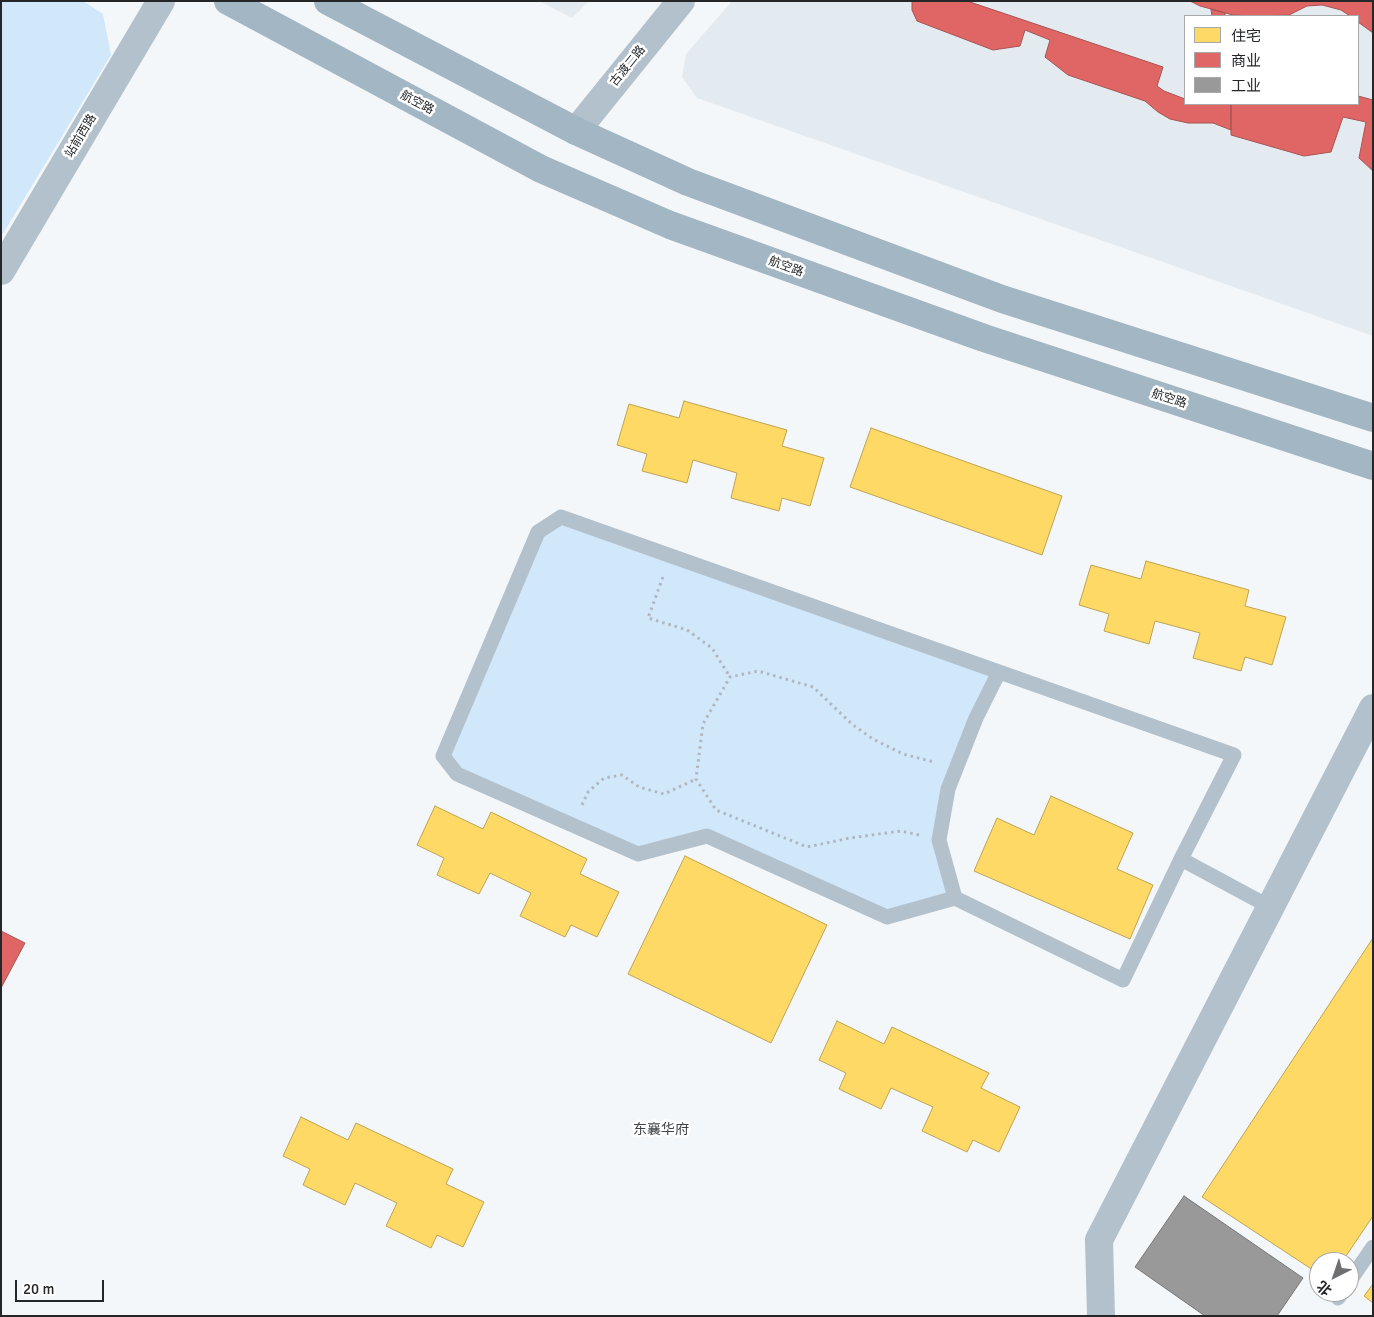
<!DOCTYPE html>
<meta charset="utf-8">
<style>
body{margin:0}
#map{position:relative;width:1374px;height:1317px;overflow:hidden;background:#f4f7f9;font-family:Signika,"Noto Sans SC",sans-serif}
canvas{display:block}
.frame{position:absolute;inset:0;border:2px solid #242628;pointer-events:none}
.legend{position:absolute;left:1184px;top:15px;width:175px;height:90px;box-sizing:border-box;background:#fff;border:1px solid #a7a8a9;margin:0;padding:6px 9px;list-style:none;font-size:15px;color:#242628}
.legend li{display:flex;align-items:center;gap:10px;height:25px}
.legend b{width:25px;border:1px solid #a7a8a9}
.north{position:absolute;left:1309px;top:1252px;width:50px;height:50px;box-sizing:border-box;background:#fff;border:1px solid #a7a8a9;border-radius:50%;rotate:221deg;font-size:14px;font-weight:700;line-height:20px;text-align:center;color:#242628}
.north::after{content:'';display:block;margin:auto;width:18px;height:22px;background:#6d6f71;clip-path:polygon(50% 0,100% 100%,50% 72%,0 100%)}
.scale{position:absolute;left:15px;top:1280px;width:89px;height:22px;box-sizing:border-box;border:2px solid #242628;border-top:0;padding-left:6px;font-size:15px;line-height:18px;white-space:nowrap;color:#242628;-webkit-text-stroke:4px #fff;paint-order:stroke}
</style>
<div id="map">
<canvas width="1374" height="1317"></canvas>
<div class="frame"></div>
<ul class="legend">
<li><b style="height:14px;background:#ffd966"></b>住宅</li>
<li><b style="height:14px;background:#e06666"></b>商业</li>
<li><b style="height:14px;background:#999"></b>工业</li>
</ul>
<div class="north">北</div>
<div class="scale">20 m</div>
</div>
<script>
const context = document.querySelector('canvas').getContext('2d');
context.lineJoin = 'round';
function fillPath(path, color) {
  context.fillStyle = color;
  context.fill(path, 'evenodd');
}
function toPath(rows) {
  const path = new Path2D();
  for (const r of rows) {
    path.moveTo(r[0], r[1]);
    for (let i = 2; i < r.length; i += 2) path.lineTo(r[i], r[i + 1]);
  }
  return path;
}
function trace(path, color, width, dash) {
  context.strokeStyle = color;
  context.lineWidth = width;
  context.lineCap = dash ? 'butt' : 'round';
  context.setLineDash(dash || []);
  context.stroke(path);
}
function label(font, color, halo, rows, align = 'center') {
  context.font = font + ' Signika,"Noto Sans SC",sans-serif';
  context.lineWidth = 5;
  context.setLineDash([]);
  context.textBaseline = 'middle';
  context.strokeStyle = halo;
  context.fillStyle = color;
  for (const [text, x, y, turn = 0] of rows) {
    context.save();
    context.translate(x, y);
    context.rotate((+turn || 0) * Math.PI / 180);
    context.textAlign = isNaN(turn) ? turn : align;
    if (halo) context.strokeText(text, 0, 0);
    context.fillText(text, 0, 0);
    context.restore();
  }
}
fillPath(toPath([
 [539,1,589,1,572,18],
 [732,1,1373,1,1373,336,697,98,682,77,686,54],
 [1185,16,1358,16,1358,104,1185,104]
]), '#e3ebf1');
fillPath(toPath([
 [1,1,83,1,103,14,111,55,1,237],
 [561,517,999,672,976,718,939,840,955,898,887,917,707,836,638,854,457,774,443,756,538,532]
]), '#d1e8fb');
const homes = toPath([
 [684,401,787,430,782,446,824,458,810,506,782,498,779,511,731,498,737,473,693,460,687,483,642,471,647,454,617,445,629,404,679,418,684,401],
 [871,428,1062,496,1042,555,850,487,871,428],
 [1146,561,1249,590,1245,606,1286,617,1272,665,1245,657,1241,671,1193,658,1200,633,1155,621,1149,644,1104,631,1109,614,1079,605,1091,565,1141,579,1146,561],
 [1051,796,1133,833,1117,869,1153,885,1130,939,974,871,997,818,1034,835,1051,796],
 [435,806,483,829,491,812,587,859,580,874,619,892,597,937,571,925,565,937,520,916,531,893,490,873,479,894,437,875,444,858,417,845,435,806],
 [685,856,827,925,771,1043,628,974,685,856],
 [1373,938,1373,1216,1342,1262,1319,1262,1319,1274,1202,1197,1373,938],
 [837,1021,884,1044,892,1027,989,1073,981,1088,1020,1107,999,1152,973,1140,967,1152,922,1131,933,1107,891,1088,881,1109,839,1089,846,1073,819,1060,837,1021],
 [301,1117,348,1140,356,1123,453,1169,446,1184,484,1202,463,1247,437,1235,431,1248,386,1226,397,1203,355,1183,345,1205,303,1185,310,1169,283,1156,301,1117],
 [1373,1284,1373,1303,1364,1296,1373,1284]
]);
fillPath(homes, '#ffd966');
trace(homes, '#bda353', 1);
const shops = toPath([
 [912,1,967,1,1163,67,1157,86,1164,91,1185,99,1185,104,1231,104,1231,130,1213,123,1188,123,1170,119,1158,112,1145,101,1068,75,1045,57,1050,40,1025,30,1020,46,993,50,917,21,912,10,912,1],
 [1190,1,1373,1,1373,33,1358,22,1358,16,1350,16,1341,10,1322,5,1307,6,1289,15,1256,16,1233,15,1200,6,1190,1],
 [1211,9,1225,13,1225,16,1212,16,1211,9],
 [1358,96,1373,100,1373,171,1359,158,1366,122,1343,117,1331,152,1304,156,1231,135,1231,104,1358,104,1358,96],
 [1,931,25,943,1,988,1,931]
]);
fillPath(shops, '#e06666');
trace(shops, '#a85353', 1);
const industry = toPath([
 [1184,1196,1303,1278,1277,1316,1205,1316,1135,1267,1184,1196]
]);
fillPath(industry, '#999');
trace(industry, '#767677', 1);
trace(toPath([
 [663,577,648,618,687,630,712,648,730,677],
 [582,805,588,792,604,778,622,775,639,787,664,794,696,779],
 [919,835,901,831,850,838,807,847,716,810,696,779,703,724,730,677,758,671,813,687,853,725,873,739,903,754,934,762]
]), '#afb8c0', 3, [2.5, 4]);
trace(toPath([
 [1181,859,1123,980,955,898,887,917,707,836,638,854,457,774,443,756,538,532,561,517,1234,755,1181,859,1270,907],
 [955,898,939,840,948,789,976,718,999,672],
 [1349,1282,1373,1247],
 [1338,1298,1342,1292]
]), '#b3c1cd', 15);
trace(toPath([
 [576,131,681,1],
 [1101,1316,1099,1240,1373,708]
]), '#b3c1cd', 28);
trace(toPath([
 [1,271,161,1]
]), '#b3c1cd', 28);
trace(toPath([
 [228,1,541,169,670,225,984,338,1373,466],
 [328,1,576,131,688,182,1002,299,1373,418]
]), '#a3b6c3', 28);
label('12px', '#242628', '#fff', [
 ["古渡二路",628,66,-51],
 ["航空路",417,103,28],
 ["站前西路",81,136,-59],
 ["航空路",786,267,20],
 ["航空路",1169,399,18]
]);
label('14px', '#414548', '#fff', [
 ["东襄华府",661,1130]
]);
</script>
